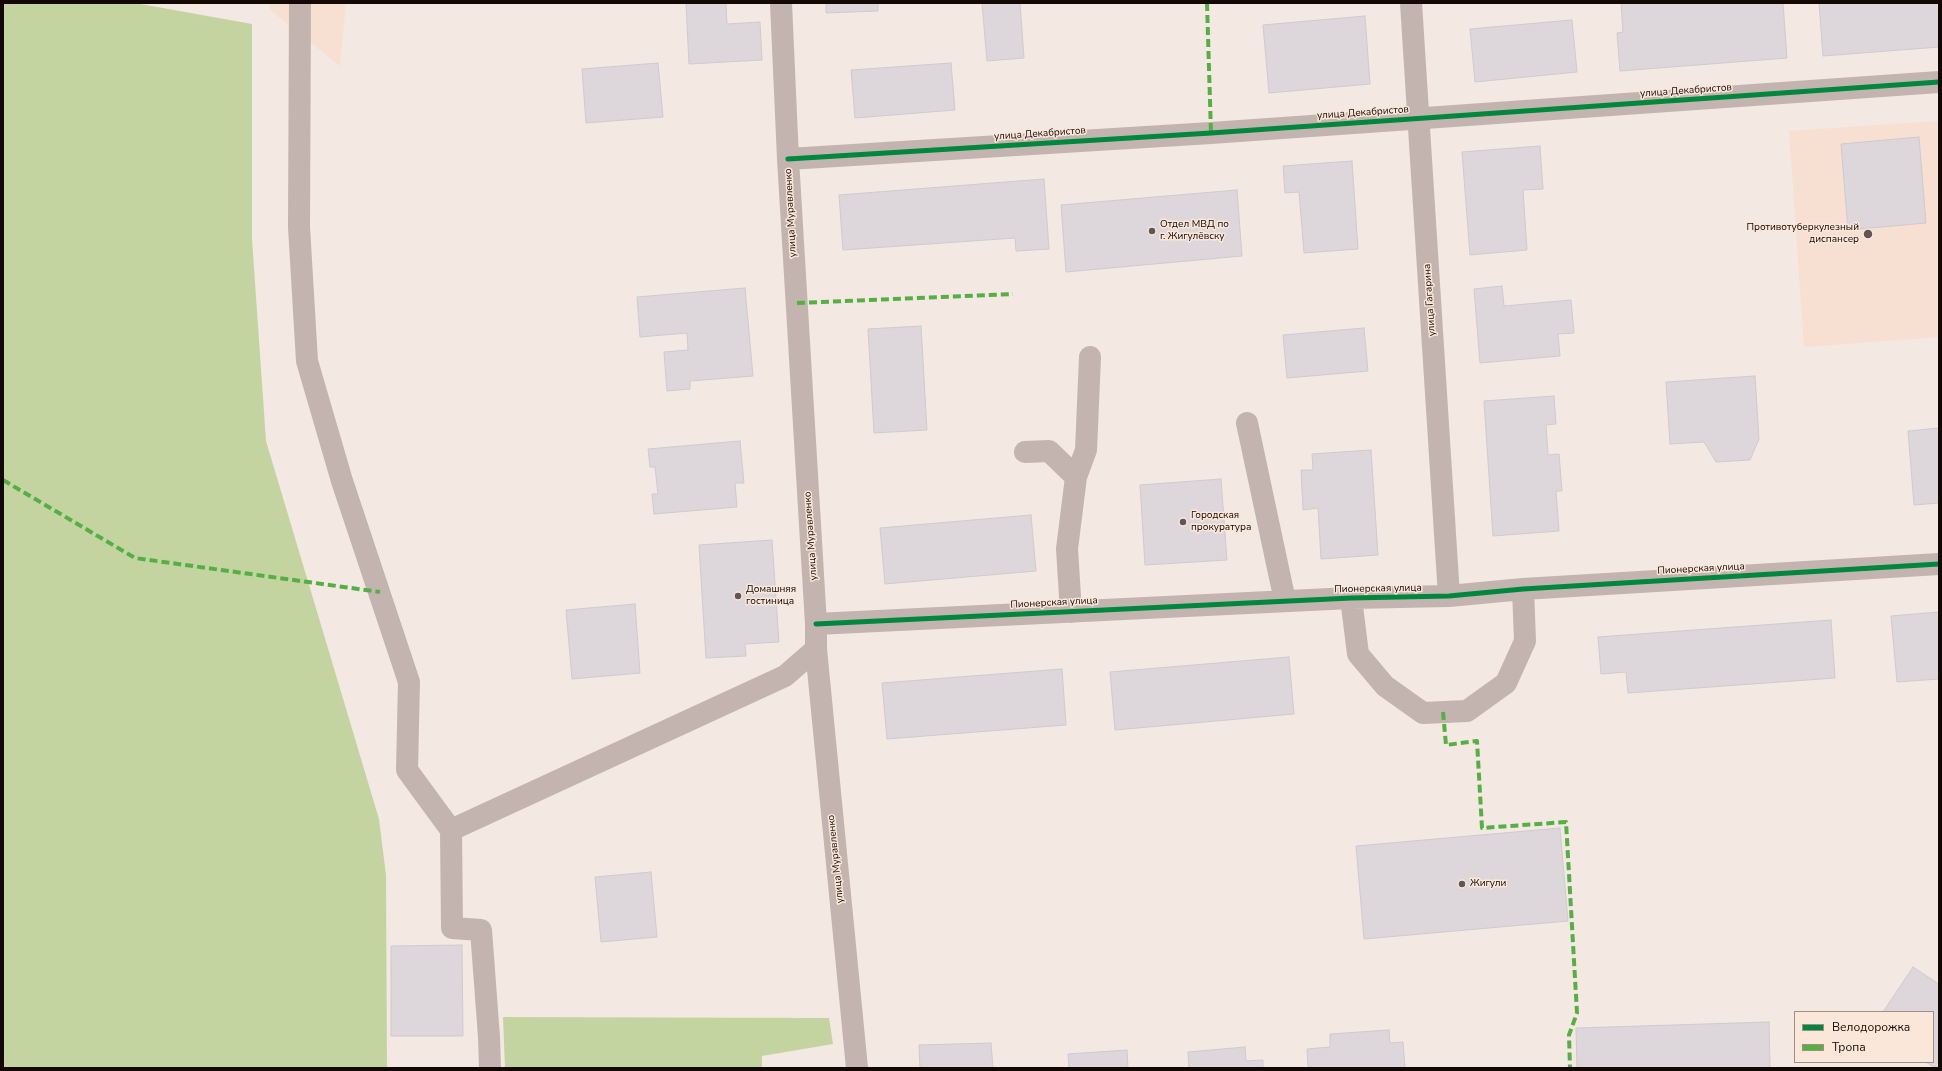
<!DOCTYPE html>
<meta charset="utf-8">
<style>
body{margin:0}
#map{position:relative;width:1942px;height:1071px;overflow:hidden;background:#f3e8e2;font-family:"Nunito Sans",sans-serif}
canvas{display:block}
.frame{position:absolute;inset:0;border:4px solid #130803;pointer-events:none}
.legend{position:absolute;left:1794px;top:1011px;width:140px;height:52px;box-sizing:border-box;background:#fbe7da;border:1px solid #9e8e84;margin:0;padding:5px 7px;list-style:none;font-size:12px;color:#130803}
.legend li{display:flex;align-items:center;gap:8px;height:20px}
.legend b{width:20px;border:1px solid #9e8e84}
</style>
<div id="map">
<canvas width="1942" height="1071"></canvas>
<div class="frame"></div>
<ul class="legend">
<li><b style="height:5px;background:#00873e"></b>Велодорожка</li>
<li><b style="height:5px;background:#55b044"></b>Тропа</li>
</ul>
</div>
<script>
const context = document.querySelector('canvas').getContext('2d');
context.lineJoin = 'round';
function fillPath(path, color) {
  context.fillStyle = color;
  context.fill(path, 'evenodd');
}
function toPath(rows) {
  const path = new Path2D();
  for (const r of rows) {
    path.moveTo(r[0], r[1]);
    for (let i = 2; i < r.length; i += 2) path.lineTo(r[i], r[i + 1]);
  }
  return path;
}
function trace(path, color, width, dash) {
  context.strokeStyle = color;
  context.lineWidth = width;
  context.lineCap = dash ? 'butt' : 'round';
  context.setLineDash(dash || []);
  context.stroke(path);
}
function label(font, color, halo, rows, align = 'center') {
  context.font = font + ' "Nunito Sans",sans-serif';
  context.lineWidth = 3;
  context.setLineDash([]);
  context.textBaseline = 'middle';
  context.strokeStyle = halo;
  context.fillStyle = color;
  for (const [text, x, y, turn = 0] of rows) {
    context.save();
    context.translate(x, y);
    context.rotate((+turn || 0) * Math.PI / 180);
    context.textAlign = isNaN(turn) ? turn : align;
    if (halo) context.strokeText(text, 0, 0);
    context.fillText(text, 0, 0);
    context.restore();
  }
}
fillPath(toPath([
 [269,3,346,3,340,66,270,10],
 [1939,121,1939,337,1804,347,1789,131]
]), '#f7e0d2');
fillPath(toPath([
 [3,3,135,3,252,24,252,239,266,441,379,819,386,875,387,1068,3,1068],
 [503,1017,829,1018,833,1044,762,1056,762,1068,505,1068]
]), '#c4d4a1');
const building = toPath([
 [686,3,726,3,727,24,760,22,762,60,689,64,686,3],
 [826,3,878,3,878,11,826,13,826,3],
 [982,3,1020,3,1024,58,987,61,982,3],
 [1621,3,1783,3,1787,58,1620,71,1617,33,1623,32,1621,3],
 [1819,3,1939,3,1939,47,1823,56,1819,3],
 [1365,16,1370,84,1269,93,1263,25,1365,16],
 [1572,20,1577,72,1475,82,1470,29,1572,20],
 [658,63,663,117,586,123,582,69,658,63],
 [951,63,955,110,855,118,851,70,951,63],
 [1919,137,1926,223,1848,230,1841,144,1919,137],
 [1540,146,1543,189,1523,190,1527,250,1470,255,1462,152,1540,146],
 [1352,161,1358,249,1304,253,1299,192,1285,193,1283,166,1352,161],
 [1044,179,1049,249,1016,251,1015,238,843,250,839,195,1044,179],
 [1237,190,1242,256,1066,272,1061,205,1237,190],
 [1502,286,1504,306,1571,300,1574,333,1558,334,1560,356,1480,363,1474,289,1502,286],
 [745,288,753,376,690,381,690,389,667,391,664,352,688,350,687,333,640,337,637,297,745,288],
 [921,326,927,430,874,433,868,329,921,326],
 [1364,328,1368,371,1287,378,1283,335,1364,328],
 [1755,376,1759,439,1750,460,1716,462,1704,442,1670,444,1666,382,1755,376],
 [1554,396,1556,424,1546,425,1548,455,1559,454,1562,491,1556,491,1559,531,1493,536,1484,401,1554,396],
 [1939,428,1939,503,1914,505,1908,431,1939,428],
 [740,441,744,483,735,483,737,507,654,514,652,494,658,494,655,467,650,467,648,449,740,441],
 [1371,450,1378,555,1321,559,1318,508,1303,510,1301,470,1313,470,1312,454,1371,450],
 [1221,479,1227,560,1145,565,1140,485,1221,479],
 [1031,515,1036,571,885,584,880,528,1031,515],
 [772,540,779,642,745,644,746,656,706,658,699,545,772,540],
 [635,604,640,673,572,679,566,610,635,604],
 [1939,612,1939,679,1897,682,1891,616,1939,612],
 [1831,620,1835,678,1628,693,1626,672,1601,674,1598,637,1831,620],
 [1289,657,1294,714,1115,730,1110,672,1289,657],
 [1062,669,1066,725,887,739,882,683,1062,669],
 [1560,828,1568,921,1364,939,1356,846,1560,828],
 [651,872,657,937,601,942,595,877,651,872],
 [462,945,463,1036,391,1036,391,946,462,945],
 [1913,967,1939,984,1939,1068,1935,1068,1926,1062,1933,1062,1933,1012,1883,1012,1913,967],
 [1769,1022,1770,1068,1577,1068,1576,1028,1769,1022],
 [1389,1030,1390,1043,1403,1042,1405,1068,1308,1068,1307,1049,1330,1047,1330,1034,1389,1030],
 [991,1043,993,1068,920,1068,919,1045,991,1043],
 [1245,1047,1246,1061,1263,1060,1263,1068,1189,1068,1188,1052,1245,1047],
 [1127,1050,1128,1068,1069,1068,1068,1054,1127,1050]
]);
fillPath(building, '#ddd7db');
trace(building, '#cfcace', 1);
trace(toPath([
 [300,3,299,227,307,361,342,481,409,682,407,770,451,830],
 [781,3,788,159,816,624,816,649,857,1068],
 [1411,3,1449,596],
 [788,159,1211,133,1939,82],
 [1247,423,1285,601],
 [1025,452,1049,451,1076,477,1067,549,1071,612],
 [1076,477,1086,450,1090,357],
 [1351,598,1358,654,1385,686,1423,713,1467,711,1506,683,1525,641,1523,589],
 [816,624,1351,598,1449,596,1523,589,1939,564],
 [490,1068,489,1037,481,930,452,928,451,830,785,676,816,649]
]), '#c3b4af', 22);
trace(toPath([
 [1207,3,1211,133],
 [797,303,1013,294],
 [3,480,135,558,380,592],
 [1443,712,1446,745,1477,741,1482,828,1566,822,1577,1013,1569,1035,1570,1068]
]), '#55b044', 4, [8, 4]);
trace(toPath([
 [788,159,1211,133,1939,82],
 [816,624,1351,598,1449,596,1523,589,1939,564]
]), '#00873e', 5);
for (const [x, y, r, color] of [
 [1152,231,4,"#615651"],
 [1868,234,5,"#615651"],
 [1183,522,4,"#615651"],
 [738,596,4,"#615651"],
 [1462,884,4,"#615651"]
]) {
  const dot = new Path2D();
  dot.arc(x, y, r, 0, 2 * Math.PI);
  context.fillStyle = color;
  context.fill(dot);
  trace(dot, '#fbe7da', 1.5);
}
label('10px', '#130803', '#fbe7da', [
 ["улица Декабристов",1686,91,-4],
 ["улица Декабристов",1363,113,-4],
 ["улица Декабристов",1040,134,-4],
 ["улица Муравленко",791,213,-93],
 ["улица Гагарина",1430,300,-94],
 ["улица Муравленко",811,536,-94],
 ["Пионерская улица",1701,569,-3],
 ["Пионерская улица",1378,589,-1],
 ["Пионерская улица",1054,603,-3],
 ["улица Муравленко",836,859,-96]
]);
label('10px', '#130803', '#fbe7da', [
 ["Отдел МВД по",1160,225],
 ["г. Жигулёвску",1160,237],
 ["Противотуберкулезный",1859,228,"right"],
 ["диспансер",1859,240,"right"],
 ["Городская",1191,516],
 ["прокуратура",1191,528],
 ["Домашняя",746,590],
 ["гостиница",746,602],
 ["Жигули",1470,884]
], 'left');
</script>
